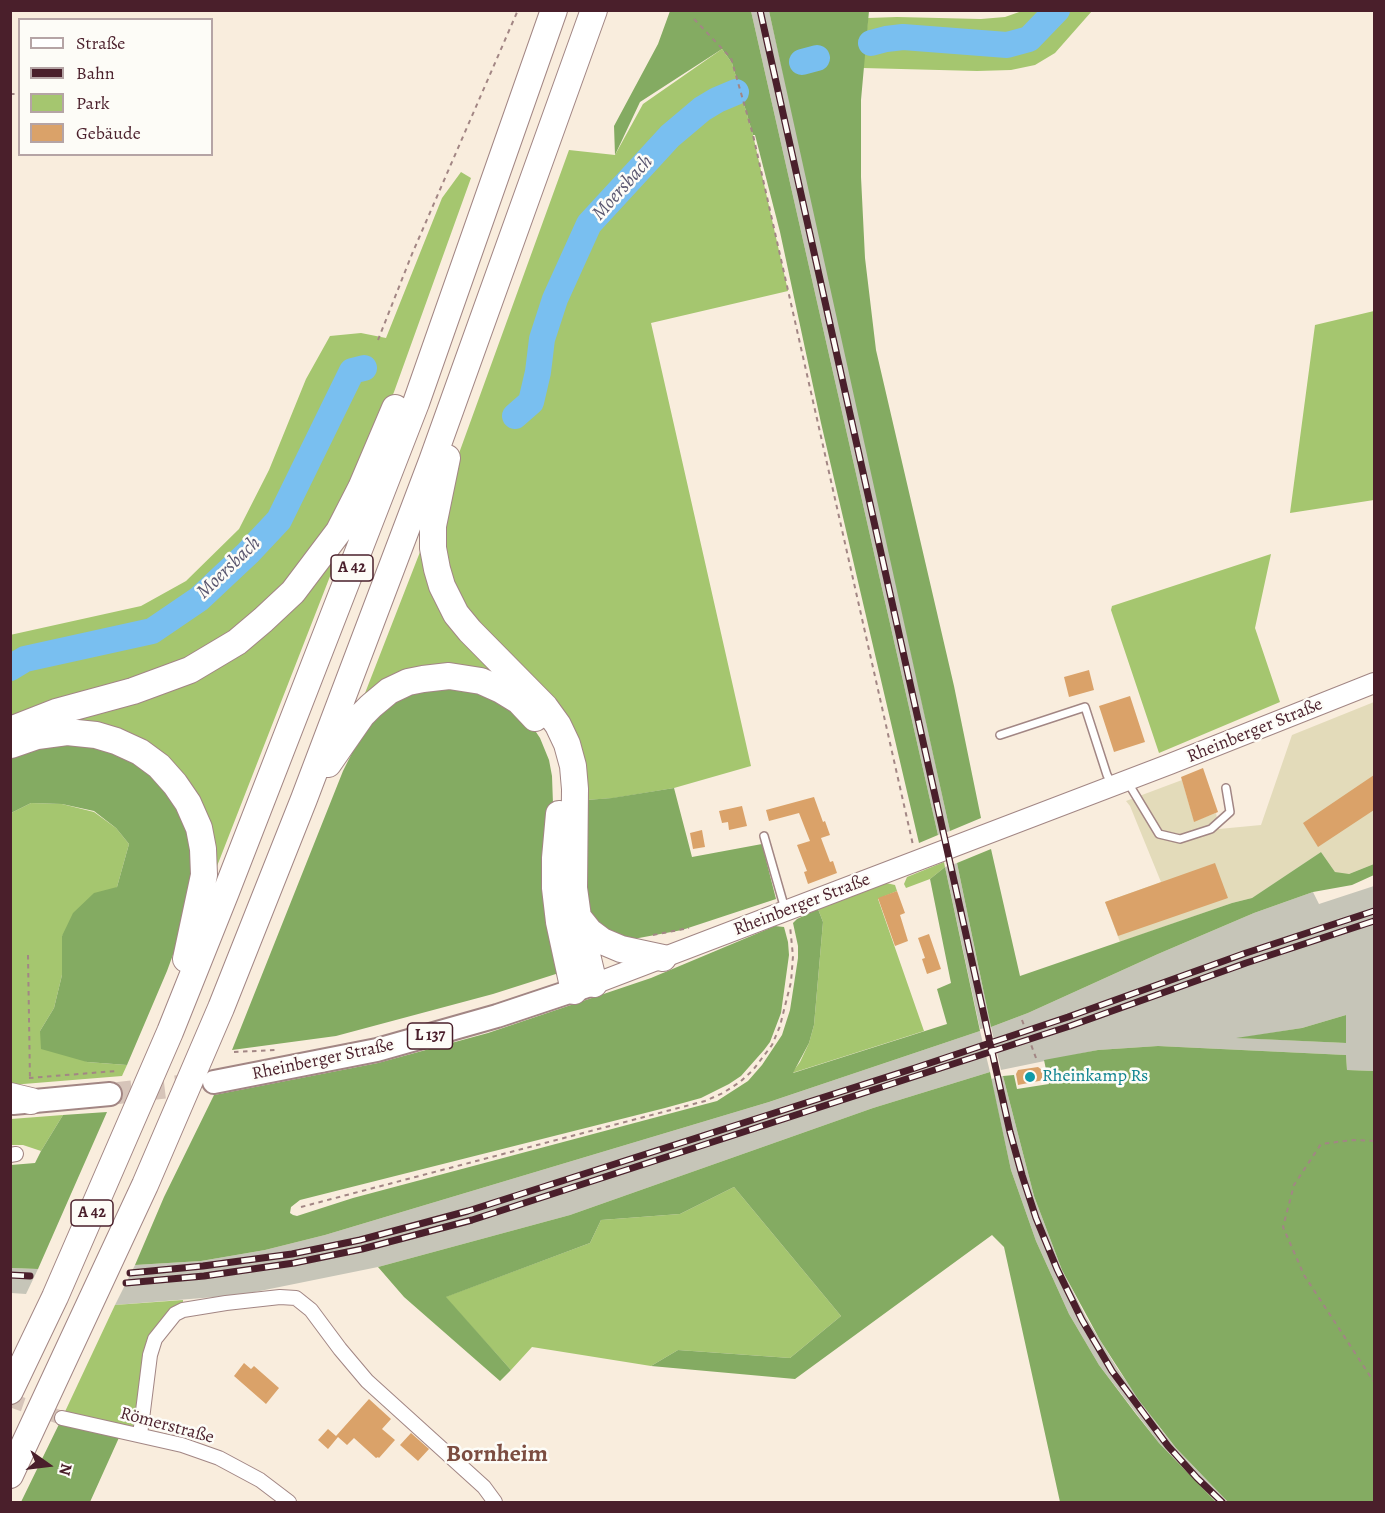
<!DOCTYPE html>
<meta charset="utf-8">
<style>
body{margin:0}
#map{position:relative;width:1385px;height:1513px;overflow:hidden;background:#f9eddd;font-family:Alegreya,serif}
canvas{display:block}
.frame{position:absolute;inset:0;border:12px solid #4a1f2b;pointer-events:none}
.legend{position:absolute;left:18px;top:18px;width:195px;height:138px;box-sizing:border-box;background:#fdfcf7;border:2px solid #b5a4a5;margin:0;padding:8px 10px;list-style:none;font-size:18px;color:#4a1f2b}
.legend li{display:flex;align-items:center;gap:12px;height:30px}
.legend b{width:30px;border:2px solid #b5a4a5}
.north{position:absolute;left:18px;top:1435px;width:60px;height:60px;-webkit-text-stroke:4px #fdfcf7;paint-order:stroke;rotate:104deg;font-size:16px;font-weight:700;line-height:24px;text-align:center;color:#4a1f2b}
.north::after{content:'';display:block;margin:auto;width:21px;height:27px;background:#4a1f2b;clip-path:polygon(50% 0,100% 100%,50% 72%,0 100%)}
</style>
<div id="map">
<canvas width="1385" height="1513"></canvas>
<div class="frame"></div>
<ul class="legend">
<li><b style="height:8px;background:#fff"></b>Straße</li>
<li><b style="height:8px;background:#4a1f2b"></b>Bahn</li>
<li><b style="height:16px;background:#a5c66f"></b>Park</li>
<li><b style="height:16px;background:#daa269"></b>Gebäude</li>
</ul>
<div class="north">N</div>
</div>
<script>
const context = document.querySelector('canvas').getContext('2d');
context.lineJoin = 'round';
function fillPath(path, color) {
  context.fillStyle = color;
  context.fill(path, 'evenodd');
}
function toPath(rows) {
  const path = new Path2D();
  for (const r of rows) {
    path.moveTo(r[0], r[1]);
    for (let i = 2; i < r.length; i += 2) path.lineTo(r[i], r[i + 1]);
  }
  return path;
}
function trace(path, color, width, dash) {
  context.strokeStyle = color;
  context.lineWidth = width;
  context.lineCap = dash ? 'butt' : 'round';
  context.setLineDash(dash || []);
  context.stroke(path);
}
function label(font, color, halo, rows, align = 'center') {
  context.font = font + ' Alegreya,serif';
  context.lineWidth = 5;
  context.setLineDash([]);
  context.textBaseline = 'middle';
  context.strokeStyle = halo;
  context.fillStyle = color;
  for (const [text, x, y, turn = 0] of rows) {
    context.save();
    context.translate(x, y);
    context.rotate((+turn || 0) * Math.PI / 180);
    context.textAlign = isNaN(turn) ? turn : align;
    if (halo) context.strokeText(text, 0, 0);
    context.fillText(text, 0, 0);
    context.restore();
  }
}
fillPath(toPath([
 [1374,702,1374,864,1349,874,1341,874,1335,872,1321,852,1252,898,1232,903,1120,942,1105,902,1161,882,1130,806,1126,801,1182,780,1194,821,1216,813,1219,829,1261,825,1292,735]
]), '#e3dbba');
fillPath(toPath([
 [751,11,769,11,818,225,950,831,938,835],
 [957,863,991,1027,1028,1013,1158,954,1254,913,1313,892,1319,904,1374,886,1374,1071,1347,1070,1346,1055,1158,1046,1098,1050,1001,1070,991,1027,980,1029,945,867],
 [1346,1015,1346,1043,1240,1038,1302,1028],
 [980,1031,990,1072,873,1108,570,1215,378,1267,240,1295,115,1305,135,1265,201,1261,265,1250,325,1235,769,1102],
 [1003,1076,1034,1196,1062,1270,1086,1317,1117,1368,1160,1428,1176,1448,1228,1502,1216,1502,1159,1443,1099,1365,1069,1314,1036,1241,1011,1170,991,1079],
 [10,1268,38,1269,26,1294,11,1293]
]), '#c6c5b8');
fillPath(toPath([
 [1022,11,1092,11,1055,53,1035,65,1011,70,977,71,863,68,868,18,897,17,981,19,1005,17],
 [722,49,732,63,753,135,788,291,651,323,751,766,674,788,614,798,586,800,577,741,472,617,450,579,442,526,458,456,569,150,615,155,643,104],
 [461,172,471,178,394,392,358,480,314,551,280,592,240,629,186,662,11,723,10,635,141,606,186,581,239,529,269,470,306,379,330,336,361,333,386,338,442,198],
 [1374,311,1374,500,1290,513,1315,325],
 [427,534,431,553,516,683,360,706],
 [343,543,212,879,11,735,182,683],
 [1271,554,1255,628,1280,702,1159,753,1111,610,1112,606],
 [31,803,62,804,94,812,116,828,129,844,117,887,62,936,62,975,54,1008,40,1031,87,1062,127,1065,122,1076,11,1085,11,813],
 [944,862,945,867,930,879,906,888,904,884,907,877],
 [886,883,895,885,897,891,878,899,924,1031,792,1073,800,1062,809,1043,814,1025,823,922,818,909],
 [63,1115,41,1151,23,1145,11,1145,11,1119],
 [734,1187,841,1316,790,1358,678,1350,651,1366,532,1347,511,1370,445,1297,590,1243,601,1220,680,1214],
 [183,1300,183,1310,155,1339,140,1435,62,1418,115,1305]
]), '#a5c66f');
fillPath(toPath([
 [670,11,751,11,938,835,919,843,821,423,780,232,755,135,753,135,732,63,722,49,640,102,615,155,614,126,658,44],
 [769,11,869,11,861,100,861,177,865,258,876,350,954,686,981,818,950,831],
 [425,685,480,690,528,720,540,738,549,760,552,776,559,973,493,994,336,1036,232,1050,343,771,358,741,372,721,389,703],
 [80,742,122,753,145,766,181,803,194,852,195,895,167,971,127,1065,87,1062,41,1049,40,1031,54,1008,62,975,62,936,73,913,94,893,117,887,129,844,116,828,94,811,62,804,31,803,11,813,11,759,35,746],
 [674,788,692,857,762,844,776,899,682,930,628,940,611,936,592,919,584,895,586,800,612,798],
 [991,849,1020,976,1232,903,1252,898,1321,852,1335,872,1349,874,1374,864,1374,875,1352,885,1313,892,1254,913,1158,954,1028,1013,991,1027,957,863],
 [945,867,980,1031,769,1102,325,1235,265,1250,201,1261,135,1265,164,1197,214,1095,378,1063,488,1033,651,978,775,926,784,927,788,942,789,955,781,1013,770,1042,764,1050,741,1076,729,1084,701,1098,665,1108,300,1200,291,1207,290,1213,293,1215,297,1216,353,1198,717,1101,748,1081,762,1065,782,1035,790,1010,798,958,798,946,793,923,797,919,818,909,823,922,814,1025,809,1043,793,1073,947,1024,937,989,951,983,930,879],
 [1346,1015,1346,1043,1236,1038,1302,1028],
 [1158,1046,1346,1055,1347,1070,1374,1071,1374,1502,1228,1502,1176,1448,1138,1399,1100,1340,1062,1270,1034,1196,1003,1076,1014,1075,1017,1089,1049,1084,1044,1060,1098,1050],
 [990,1072,1011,1170,1036,1241,1069,1314,1099,1365,1136,1414,1159,1443,1216,1502,1060,1502,1004,1247,992,1235,795,1379,651,1366,678,1350,790,1358,841,1316,734,1187,680,1214,601,1220,590,1243,446,1297,511,1370,500,1381,404,1297,378,1267,570,1215,873,1108],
 [107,1112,38,1269,11,1268,11,1165,35,1163,41,1151,63,1115],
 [62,1418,122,1431,90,1502,21,1502]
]), '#84ab62');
trace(toPath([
 [871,43,886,39,903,37,1007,45,1029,39,1057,10],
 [802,62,817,58],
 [515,416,531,402,538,372,542,339,555,299,589,224,670,136,702,109,717,100,736,92],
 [10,668,25,659,152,631,199,599,248,553,279,520,352,371,364,368]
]), '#79bff0', 26);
fillPath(toPath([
 [1089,670,1094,690,1069,697,1064,677],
 [1130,696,1145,742,1114,752,1099,706],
 [1203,768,1218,812,1194,822,1181,777],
 [1374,775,1374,810,1318,847,1303,823],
 [814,797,823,822,825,821,830,835,821,838,830,862,833,861,837,873,808,884,804,872,807,871,797,845,810,841,799,813,769,821,766,810],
 [742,806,747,826,729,830,728,822,722,823,719,811],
 [702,830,705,847,693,849,690,833],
 [1215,863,1228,898,1118,936,1105,902],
 [897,891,905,913,900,915,908,941,895,946,878,898],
 [929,934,941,969,927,974,922,959,925,958,918,938],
 [1038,1067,1042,1070,1044,1080,1018,1085,1016,1074,1018,1070],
 [244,1363,251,1369,254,1366,279,1388,266,1404,234,1376],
 [369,1399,391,1419,382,1429,395,1440,379,1458,378,1457,376,1458,354,1438,347,1445,338,1437,328,1449,318,1440,328,1429,336,1436],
 [411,1433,429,1449,418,1461,400,1445]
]), '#daa269');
trace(toPath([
 [10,1400,62,1418]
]), '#d6c4b9', 14, [14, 7]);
trace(toPath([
 [110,1094,204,1083]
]), '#d6c4b9', 22, [22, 11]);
const service = toPath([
 [1000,735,1085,707,1107,775,1112,784],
 [1127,781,1159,834,1180,839,1211,829,1230,812,1226,788],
 [764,836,785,909]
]);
const minor = toPath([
 [10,1155,16,1154],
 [62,1418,182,1445,219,1458,260,1480,289,1502],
 [140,1435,150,1355,155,1339,175,1314,183,1310,226,1303,280,1297,296,1298,311,1310,340,1349,367,1381,484,1487,495,1502]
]);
const secondary = toPath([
 [594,984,1170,764,1374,683]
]);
const primary = toPath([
 [214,1082,377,1050,497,1016,590,985],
 [13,1103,110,1094]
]);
const motorway = toPath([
 [447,458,433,526,433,548,437,569,442,586,456,614,470,631,545,707,558,725,567,744,573,766,575,789,574,888,578,917,594,984],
 [10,730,56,712,133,691,190,670,237,642,263,620,293,592,339,531,361,488,395,408],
 [11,745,37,736,67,732,96,735,116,741,140,752,159,766,175,784,188,803,199,828,203,849,204,875,186,959],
 [328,764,362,715,371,706,389,691,408,682,423,679,449,676,481,681,501,690,519,701,535,718],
 [559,814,555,858,555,888,559,922,574,991],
 [578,917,590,932,602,941,621,949,663,958],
 [10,1096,31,1101],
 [10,1391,55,1297,170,1032,226,892,416,403,554,10],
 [10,1475,145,1185,221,1008,304,799,432,461,594,10]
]);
trace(service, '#a28684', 10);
trace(minor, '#a28684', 16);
trace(secondary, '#a28684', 22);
trace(primary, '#a28684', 26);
trace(motorway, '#a28684', 28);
trace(toPath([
 [694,19,731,58,753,135,913,845],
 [10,94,20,94],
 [378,340,412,254,518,10],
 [653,935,689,928],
 [28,955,30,1081],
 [1022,1020,1036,1058],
 [234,1052,277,1050],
 [29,1078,116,1071],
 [1374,1141,1353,1140,1321,1144,1294,1185,1283,1227,1304,1275,1374,1382],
 [301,1207,705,1101,723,1093,740,1082,753,1070,772,1045,780,1026,791,982,793,956,790,926]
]), '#a28684', 2, [4.5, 4.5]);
trace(service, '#fff', 7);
trace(minor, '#fff', 14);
trace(secondary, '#fff', 20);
trace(primary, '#fff', 22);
trace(motorway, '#fff', 26);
const rail = toPath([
 [760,10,1010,1132,1022,1175,1036,1218,1057,1269,1082,1320,1112,1371,1168,1446,1197,1478,1222,1502],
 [130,1273,203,1266,292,1254,360,1240,468,1211,915,1068,1068,1017,1246,953,1374,911],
 [10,1275,30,1276],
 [126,1283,204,1276,294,1263,362,1249,472,1220,1070,1026,1246,963,1374,921]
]);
trace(rail, '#4a1f2b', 7);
trace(rail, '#fdfcf7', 4.5, [14]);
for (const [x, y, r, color] of [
 [1030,1077,6,"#0f9aa8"]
]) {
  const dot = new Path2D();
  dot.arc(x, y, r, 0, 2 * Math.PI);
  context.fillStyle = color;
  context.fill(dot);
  trace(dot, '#fdfcf7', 2);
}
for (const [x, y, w] of [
 [352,568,42],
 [430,1036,45],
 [92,1213,42]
]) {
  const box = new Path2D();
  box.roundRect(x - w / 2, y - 13, w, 26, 4.5);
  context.fillStyle = '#fdfcf7';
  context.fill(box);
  trace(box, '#4a1f2b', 1.5);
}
label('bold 16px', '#4a1f2b', null, [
 ["A 42",352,568],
 ["L 137",430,1036],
 ["A 42",92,1213]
]);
label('18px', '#4a1f2b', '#fdfcf7', [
 ["Rheinberger Straße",1255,731,-22],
 ["Rheinberger Straße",802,905,-21],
 ["Rheinberger Straße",323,1060,-12],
 ["Römerstraße",167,1426,15]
]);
label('18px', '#0d838f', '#fdfcf7', [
 ["Rheinkamp Rs",1042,1077]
], 'left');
label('italic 20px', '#5a5770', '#fdfcf7', [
 ["Moersbach",623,188,-48],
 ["Moersbach",229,568,-44]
]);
label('bold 24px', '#7c4d41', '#fdfcf7', [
 ["Bornheim",497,1455]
]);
</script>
